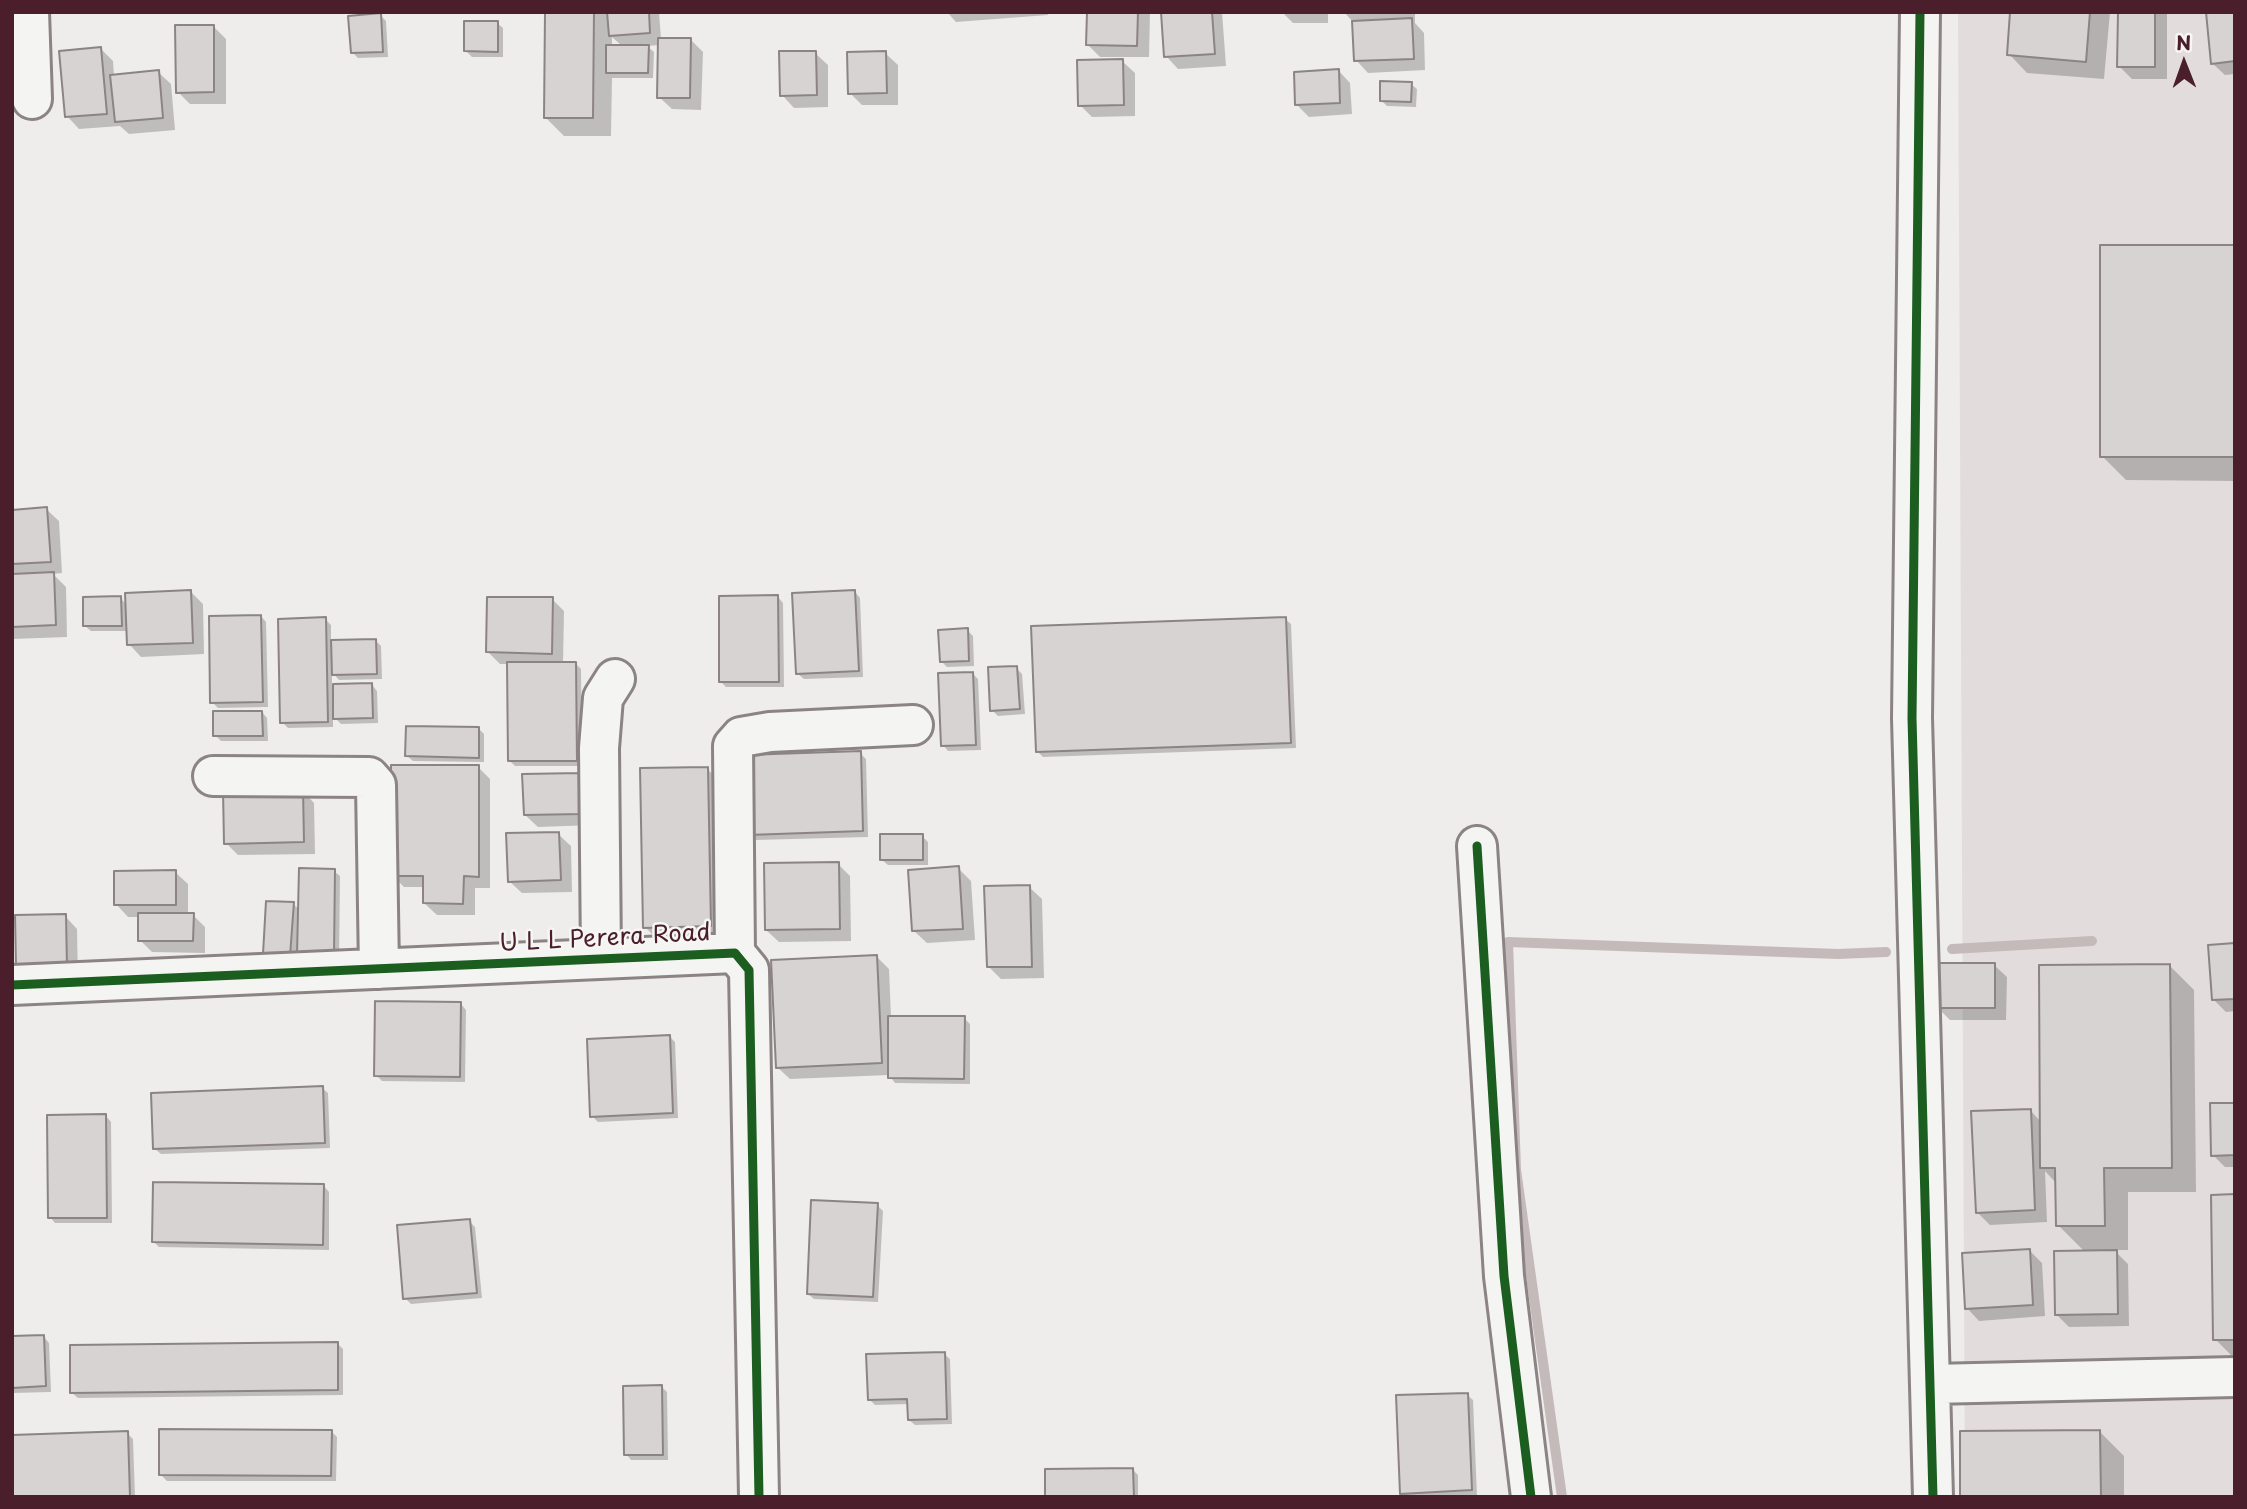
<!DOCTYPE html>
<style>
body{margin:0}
#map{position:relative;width:2247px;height:1509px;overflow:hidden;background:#eeedeb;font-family:"Playpen Sans",sans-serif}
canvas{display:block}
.frame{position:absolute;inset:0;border:14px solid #4a1f2b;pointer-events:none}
.north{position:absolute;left:2149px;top:28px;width:70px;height:70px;-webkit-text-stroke:5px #f6f6f2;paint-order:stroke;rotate:359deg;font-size:19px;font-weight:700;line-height:28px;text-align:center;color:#4a1f2b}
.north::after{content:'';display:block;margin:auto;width:24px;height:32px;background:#4a1f2b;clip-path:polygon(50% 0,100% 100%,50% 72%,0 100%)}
</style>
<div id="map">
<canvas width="2247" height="1509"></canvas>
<div class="frame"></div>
<div class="north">N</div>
</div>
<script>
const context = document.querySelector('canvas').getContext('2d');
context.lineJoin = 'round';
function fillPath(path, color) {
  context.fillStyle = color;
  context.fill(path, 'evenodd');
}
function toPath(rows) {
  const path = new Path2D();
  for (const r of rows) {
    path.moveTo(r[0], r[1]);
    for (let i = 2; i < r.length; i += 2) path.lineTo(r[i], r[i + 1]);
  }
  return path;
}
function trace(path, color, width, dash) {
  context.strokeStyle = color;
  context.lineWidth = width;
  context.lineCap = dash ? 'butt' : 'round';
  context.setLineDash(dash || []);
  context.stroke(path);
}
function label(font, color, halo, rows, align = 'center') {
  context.font = font + ' "Playpen Sans",sans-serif';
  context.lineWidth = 5;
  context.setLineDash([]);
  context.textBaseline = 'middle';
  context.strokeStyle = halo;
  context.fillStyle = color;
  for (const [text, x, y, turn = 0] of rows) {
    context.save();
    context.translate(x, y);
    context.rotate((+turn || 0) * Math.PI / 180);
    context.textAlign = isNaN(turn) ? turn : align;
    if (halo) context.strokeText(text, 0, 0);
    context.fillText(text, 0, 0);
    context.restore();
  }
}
fillPath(toPath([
 [1958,12,2235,12,2235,1497,1965,1497]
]), '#e2dddc');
fillPath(toPath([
 [547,12,659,12,661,39,690,39,703,52,701,110,672,109,659,97,660,45,647,46,654,52,653,78,612,78,611,136,564,136,545,117],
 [612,37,622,46,612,46],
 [947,12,1047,12,1048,15,956,22],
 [1088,12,1150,12,1149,57,1100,57,1087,44],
 [1163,12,1222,12,1226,66,1178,69,1166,56],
 [1282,12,1328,12,1328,23,1293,23],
 [1344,12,1415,12,1415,23,1424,33,1425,70,1368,73,1356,60,1353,22],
 [2012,12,2110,12,2104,79,2027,73,2009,54],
 [2120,12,2167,12,2167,79,2132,79,2119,66],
 [2235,12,2235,74,2225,75,2212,63],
 [380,15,386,21,388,57,358,58,353,53],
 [497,23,503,28,503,57,472,57,466,51],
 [214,27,226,39,226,104,190,104,178,92],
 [101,49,113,61,114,76,158,72,171,84,175,130,129,134,120,126,79,129,67,116],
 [815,53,828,65,828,107,794,108,782,95],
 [885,53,898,65,898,105,862,105,850,93],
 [1122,61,1135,73,1135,116,1092,117,1080,105],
 [1338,70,1350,83,1352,114,1309,117,1297,105],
 [1411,84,1417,89,1416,107,1387,106,1381,100],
 [2235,247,2235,481,2126,480,2102,456],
 [46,509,59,521,62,573,53,574,66,587,67,637,12,639,12,512],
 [191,592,203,604,204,654,141,657,129,644,128,631,91,631,85,626,120,598,127,605],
 [855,592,860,598,863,677,804,679,798,674],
 [778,597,783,603,784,687,726,687,721,682],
 [552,599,564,611,563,664,575,663,581,669,582,766,515,766,510,761,509,664,500,664,488,652],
 [261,616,266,622,268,707,218,708,212,702],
 [325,619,331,625,331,641,376,641,381,646,382,679,339,680,332,672,332,685,372,685,377,691,378,723,341,724,333,716,333,727,288,728,282,722],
 [1285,619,1291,624,1296,748,1043,757,1037,751],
 [967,630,973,636,974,666,947,667,941,661],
 [1016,668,1022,674,1025,714,998,716,992,710],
 [973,674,978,679,981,750,948,751,943,745],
 [262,712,267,718,268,741,221,741,215,735],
 [479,729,484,734,484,762,413,761,407,756],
 [860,753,866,759,868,837,755,840,750,835],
 [478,767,490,779,490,888,475,888,475,915,437,915,424,903,424,887,404,887,392,875],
 [707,769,720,781,723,938,657,939,645,927],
 [580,775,594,825,538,827,525,815],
 [302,790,314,803,315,854,238,855,226,843],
 [558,834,571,846,572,892,522,893,509,881],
 [922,836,928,842,928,865,888,865,882,860],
 [838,864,850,876,851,941,779,942,766,930],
 [958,868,971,881,975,940,927,943,914,931],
 [334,871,340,876,339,961,277,966,265,954,293,904,300,910],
 [175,872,188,884,188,915,193,915,205,927,205,953,152,952,140,940,140,917,128,917,116,904],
 [1029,887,1042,899,1044,978,1001,979,989,967],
 [65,916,77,929,78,979,18,967],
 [2235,945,2235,1011,2226,1012,2214,1000],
 [876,956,889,969,891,1017,964,1018,970,1024,970,1084,895,1083,889,1075,790,1079,777,1067],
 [1994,965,2007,977,2006,1020,1950,1020,1938,1008],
 [2170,966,2194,990,2196,1192,2128,1192,2128,1250,2114,1250,2128,1264,2129,1326,2069,1327,2057,1315,2085,1252,2058,1225,2057,1184,2045,1171,2047,1222,1990,1225,1978,1213,2030,1110,2041,1122],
 [461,1004,466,1010,465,1082,382,1081,376,1075],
 [669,1036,675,1042,678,1118,598,1122,592,1116],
 [322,1088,328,1093,330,1148,161,1154,155,1149],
 [2235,1104,2235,1167,2225,1167,2213,1155],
 [106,1116,111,1122,112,1223,55,1223,50,1217],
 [324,1186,329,1192,329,1250,159,1247,154,1242],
 [2235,1196,2235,1358,2234,1358,2215,1339],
 [877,1205,883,1211,878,1302,814,1299,808,1294],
 [469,1221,475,1227,482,1298,411,1304,405,1298],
 [2029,1250,2042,1263,2045,1316,1979,1321,1967,1308],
 [44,1337,49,1343,51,1392,12,1393,12,1338],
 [337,1343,343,1349,343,1395,78,1398,72,1393],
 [944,1354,950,1359,952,1424,915,1425,909,1420,909,1404,875,1405,869,1399],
 [662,1387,667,1392,668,1460,631,1460,626,1454],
 [1467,1395,1473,1400,1477,1496,1406,1497,1402,1493],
 [331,1431,337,1437,336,1481,167,1481,161,1475],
 [2100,1432,2124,1456,2124,1497,1962,1497],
 [127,1433,133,1439,135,1497,12,1497],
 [1132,1469,1138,1475,1138,1497,1047,1497]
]), '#0003');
trace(toPath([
 [1952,949,2092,941],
 [1562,1497,1516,1170,1508,942,1838,954,1886,952]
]), '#c5baba', 10);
const building = toPath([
 [545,12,594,12,593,118,544,118,545,12],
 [607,12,649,12,650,33,609,36,607,12],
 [1087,12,1138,12,1137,46,1086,45,1087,12],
 [1161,12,1212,12,1215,54,1164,57,1161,12],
 [2010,12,2090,12,2086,62,2007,55,2010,12],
 [2118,12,2155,12,2155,67,2117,67,2118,12],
 [2206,12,2235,12,2235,61,2211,64,2206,12],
 [381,13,383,52,351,53,348,16,381,13],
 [1412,18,1414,59,1354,61,1352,21,1412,18],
 [464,21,498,21,498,52,464,51,464,21],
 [175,25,214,25,214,92,176,93,175,25],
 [658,38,691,38,690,98,657,98,658,38],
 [606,45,649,45,648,73,606,73,606,45],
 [101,47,107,114,65,117,59,51,101,47],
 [779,51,816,51,817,95,780,96,779,51],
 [886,51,887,93,848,94,847,52,886,51],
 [1123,59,1124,105,1078,106,1077,60,1123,59],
 [1339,69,1340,103,1295,105,1294,72,1339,69],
 [159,70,163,118,115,122,110,75,159,70],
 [1380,81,1412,82,1411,102,1380,101,1380,81],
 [2100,245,2235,245,2235,457,2100,457,2100,245],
 [47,507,51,562,12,564,12,510,47,507],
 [54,572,56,625,12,627,12,574,54,572],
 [191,590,193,643,127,645,125,593,191,590],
 [855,590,859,671,796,674,792,593,855,590],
 [778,595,779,682,719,682,719,596,778,595],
 [121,596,122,626,83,626,83,597,121,596],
 [487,597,553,597,552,654,486,652,487,597],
 [261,615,263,702,210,703,209,616,261,615],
 [326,617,328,722,280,723,278,619,326,617],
 [1286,617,1291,743,1036,752,1031,626,1286,617],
 [968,628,969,661,940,662,938,630,968,628],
 [376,639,377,674,332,675,331,640,376,639],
 [507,662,576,662,577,761,508,761,507,662],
 [1017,666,1020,709,990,711,988,667,1017,666],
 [973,672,976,745,941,746,938,673,973,672],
 [372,683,373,718,333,719,333,684,372,683],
 [213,711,262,711,263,736,213,736,213,711],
 [406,726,479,727,479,758,405,756,406,726],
 [861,751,863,831,748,835,745,755,861,751],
 [391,765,479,765,479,877,464,876,463,904,423,903,423,876,390,876,391,765],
 [708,767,711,926,643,928,640,768,708,767],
 [581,773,582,814,524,815,522,774,581,773],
 [303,789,304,842,224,844,223,790,303,789],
 [559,832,561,880,508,882,506,833,559,832],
 [880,834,923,834,923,860,880,860,880,834],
 [839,862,840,929,765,930,764,863,839,862],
 [959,866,963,929,912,931,908,870,959,866],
 [299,868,335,869,334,956,297,955,299,868],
 [176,870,176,905,114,905,114,871,176,870],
 [1030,885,1032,967,987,967,984,886,1030,885],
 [266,901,294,902,290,956,263,954,266,901],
 [138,913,194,913,193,941,138,941,138,913],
 [66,914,67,967,16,968,15,915,66,914],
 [2235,943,2235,999,2212,1000,2208,945,2235,943],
 [877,955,882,1063,776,1068,771,960,877,955],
 [1937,963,1995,963,1995,1008,1936,1008,1937,963],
 [2170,964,2172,1168,2104,1168,2105,1226,2056,1226,2055,1168,2040,1168,2039,965,2170,964],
 [375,1001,461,1002,460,1077,374,1076,375,1001],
 [888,1016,965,1016,964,1079,888,1078,888,1016],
 [670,1035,673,1113,590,1117,587,1039,670,1035],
 [323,1086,325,1143,153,1149,151,1093,323,1086],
 [2210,1103,2235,1103,2235,1155,2211,1156,2210,1103],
 [2031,1109,2035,1210,1976,1213,1971,1111,2031,1109],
 [106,1114,107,1218,48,1218,47,1115,106,1114],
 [153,1182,324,1184,323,1245,152,1242,153,1182],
 [2235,1194,2235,1340,2213,1340,2211,1195,2235,1194],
 [811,1200,878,1203,873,1297,807,1294,811,1200],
 [470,1219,477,1293,403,1299,397,1225,470,1219],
 [2030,1249,2033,1305,1965,1309,1962,1253,2030,1249],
 [2117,1250,2118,1314,2055,1315,2054,1251,2117,1250],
 [44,1335,46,1386,12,1388,12,1336,44,1335],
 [338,1342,338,1390,70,1393,70,1345,338,1342],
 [945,1352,947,1419,908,1420,907,1399,868,1400,866,1354,945,1352],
 [662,1385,663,1455,624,1455,623,1386,662,1385],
 [1468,1393,1472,1490,1400,1494,1396,1395,1468,1393],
 [159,1429,332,1430,331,1476,159,1475,159,1429],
 [2100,1430,2101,1497,1960,1497,1960,1431,2100,1430],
 [128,1431,130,1497,12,1497,12,1435,128,1431],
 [1133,1468,1134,1497,1045,1497,1045,1469,1133,1468]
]);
fillPath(building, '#d6d3d2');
trace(building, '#8c8385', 2);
const minor = toPath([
 [29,12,32,99],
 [1920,12,1912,718,1933,1497],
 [213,776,369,777,376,785,379,969],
 [1477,846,1504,1276,1531,1497],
 [735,953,733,746,741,737,770,732,913,725],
 [601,959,599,748,603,698,615,679],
 [12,985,735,953,749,970,759,1497],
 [1932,1384,2235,1377]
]);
trace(minor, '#8c8385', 44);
trace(minor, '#f4f4f2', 38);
trace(toPath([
 [1920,12,1912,718,1933,1497],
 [1477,846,1504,1276,1531,1497],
 [12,985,735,953,749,970,759,1497]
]), '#1b5e20', 9);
label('24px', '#4a1f2b', '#f6f6f2', [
 ["U L L Perera Road",605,939,-3]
]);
</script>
